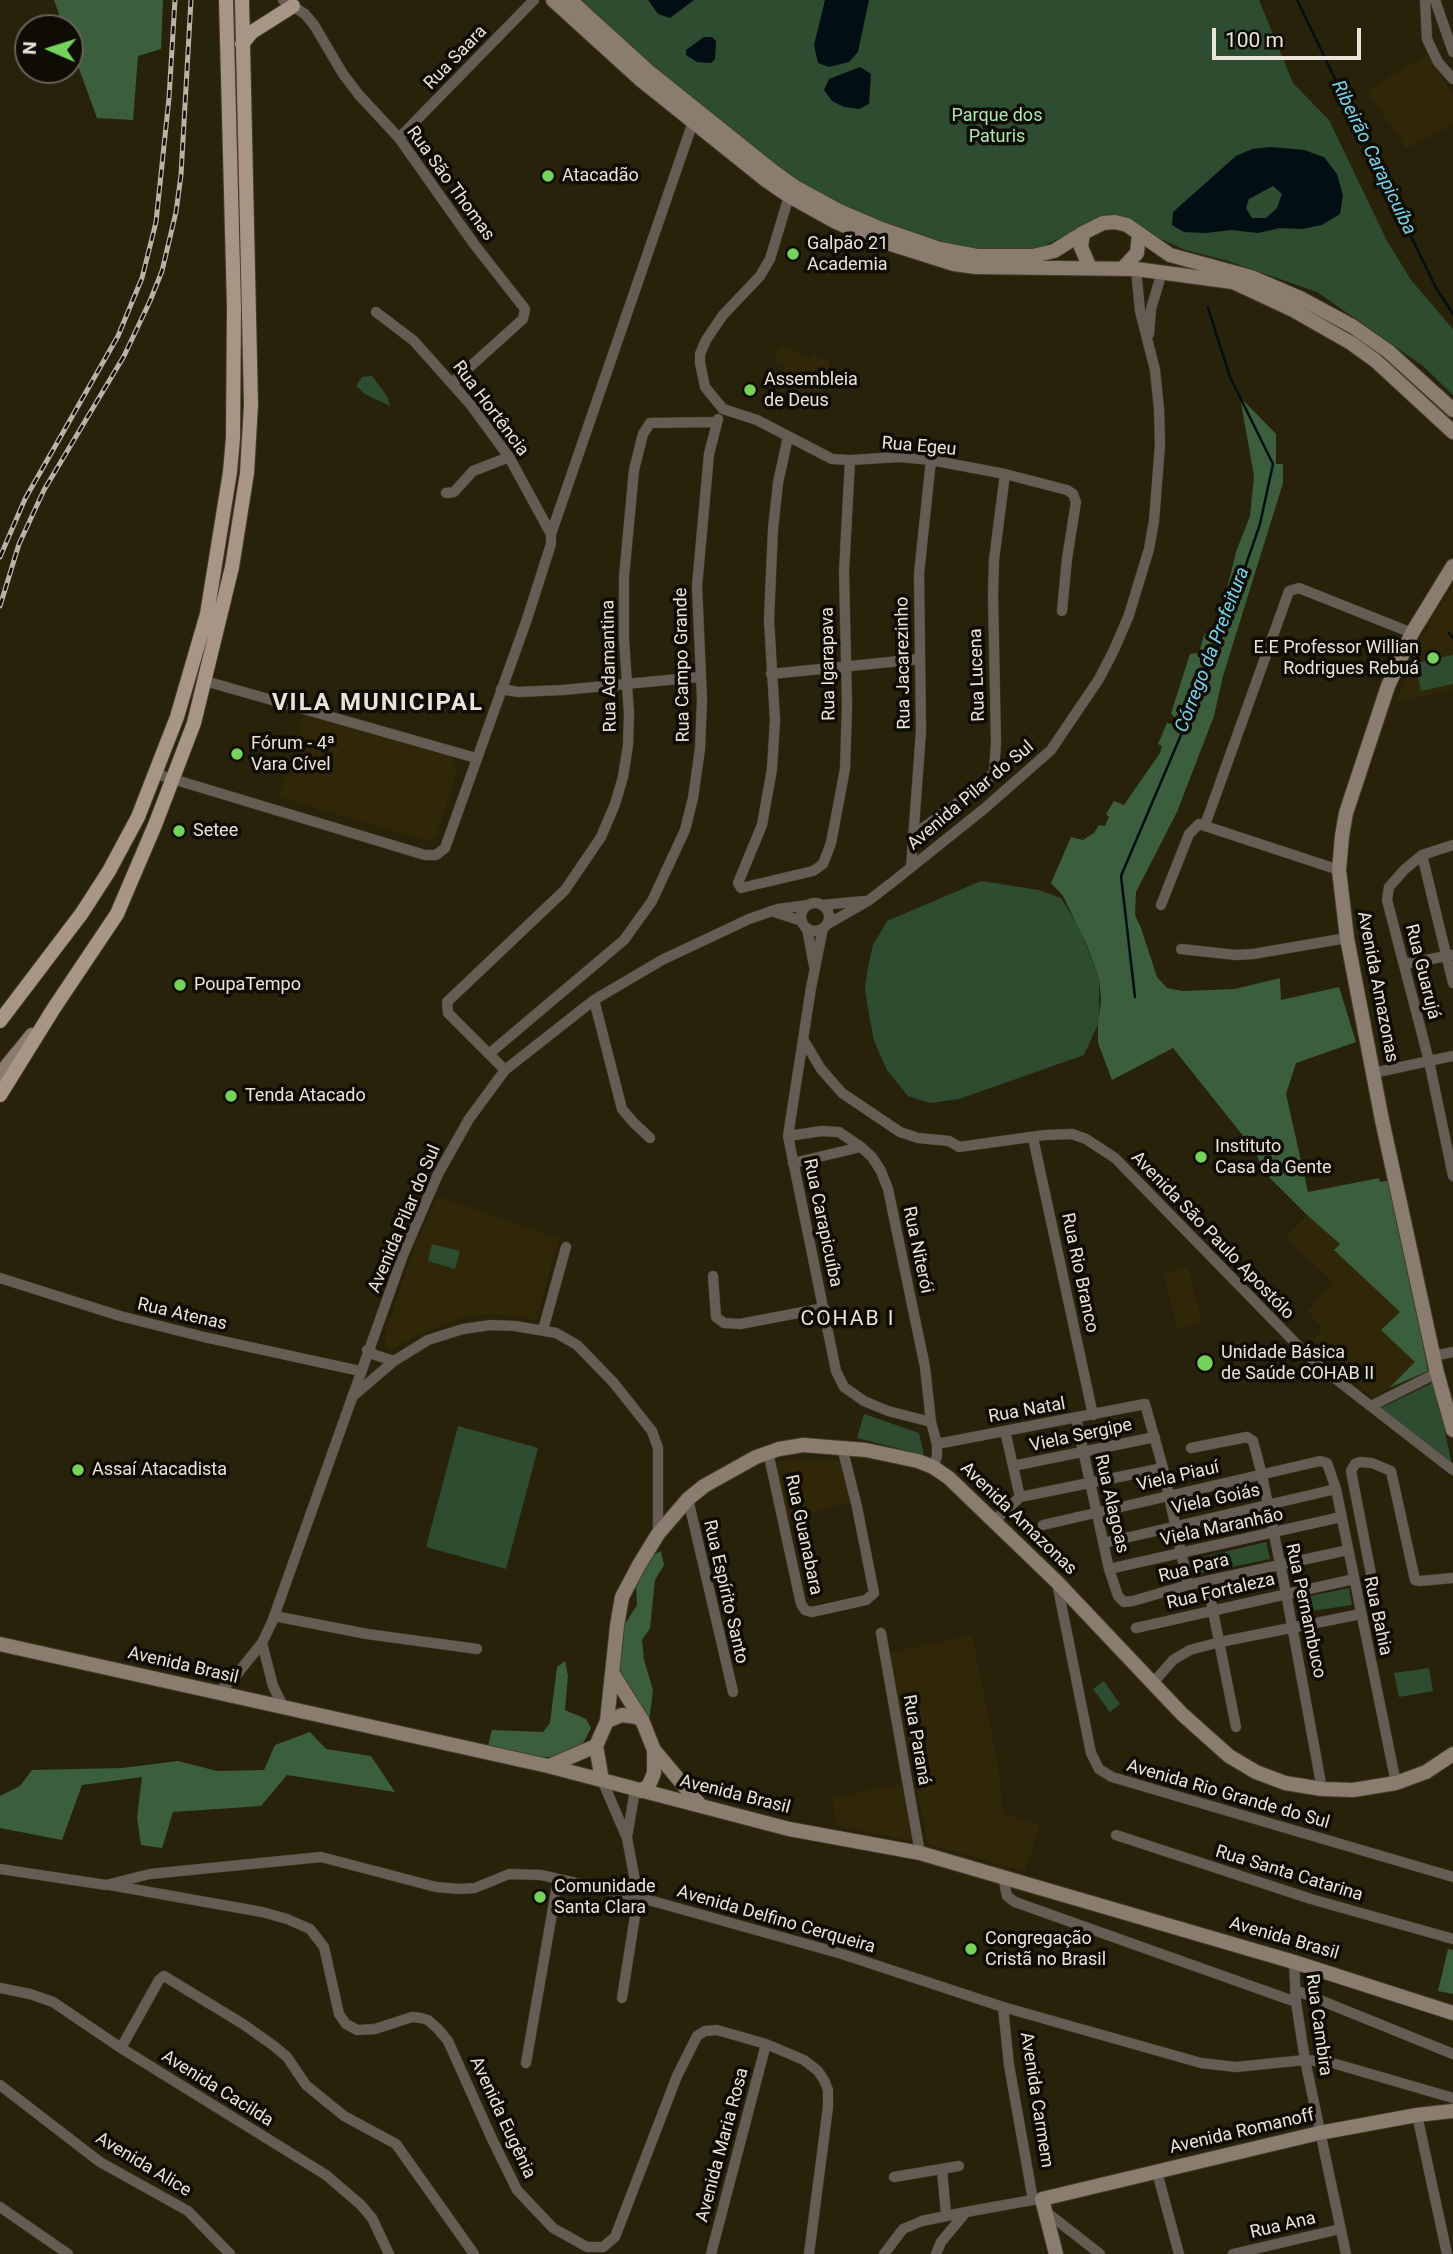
<!DOCTYPE html>
<meta charset="utf-8">
<style>
body{margin:0}
#map{position:relative;width:1453px;height:2254px;overflow:hidden;background:#28220b;font-family:Roboto,sans-serif}
canvas{display:block}
.north{position:absolute;left:14px;top:14px;width:70px;height:70px;box-sizing:border-box;background:#0e0c04;border:2px solid #656258;border-radius:50%;rotate:273deg;font-size:19px;font-weight:700;line-height:28px;text-align:center;color:#e8e4d7}
.north::after{content:'';display:block;margin:auto;width:24px;height:32px;background:#75d25a;clip-path:polygon(50% 0,100% 100%,50% 72%,0 100%)}
.scale{position:absolute;left:1212px;top:28px;width:149px;height:32px;box-sizing:border-box;border:4px solid #e8e4d7;border-top:0;padding-left:9px;font-size:21px;line-height:24px;white-space:nowrap;color:#e8e4d7;-webkit-text-stroke:5px #0e0c04;paint-order:stroke}
</style>
<div id="map">
<canvas width="1453" height="2254"></canvas>
<div class="north">N</div>
<div class="scale">100 m</div>
</div>
<script>
const context = document.querySelector('canvas').getContext('2d');
context.lineJoin = 'round';
function fillPath(path, color) {
  context.fillStyle = color;
  context.fill(path, 'evenodd');
}
function toPath(rows) {
  const path = new Path2D();
  for (const r of rows) {
    if (r.length === 3) {
      path.moveTo(r[0] + r[2], r[1]);
      path.arc(r[0], r[1], r[2], 0, 2 * Math.PI);
      continue;
    }
    path.moveTo(r[0], r[1]);
    for (let i = 2; i < r.length; i += 2) path.lineTo(r[i], r[i + 1]);
  }
  return path;
}
function trace(path, color, width, dash) {
  context.strokeStyle = color;
  context.lineWidth = width;
  context.lineCap = dash ? 'butt' : 'round';
  context.setLineDash(dash || []);
  context.stroke(path);
}
function label(font, color, halo, rows, align = 'center') {
  context.font = font + ' Roboto,sans-serif';
  context.lineWidth = 7;
  context.setLineDash([]);
  context.textBaseline = 'middle';
  context.strokeStyle = halo;
  context.fillStyle = color;
  for (const [text, x, y, turn = 0] of rows) {
    context.save();
    context.translate(x, y);
    context.rotate((+turn || 0) * Math.PI / 180);
    context.textAlign = isNaN(turn) ? turn : align;
    if (halo) context.strokeText(text, 0, 0);
    context.fillText(text, 0, 0);
    context.restore();
  }
}
fillPath(toPath([
 [1427,54,1453,96,1453,125,1407,149,1367,91],
 [780,346,799,352,798,355,810,360,812,355,830,361,827,375,823,378,804,372,802,380,821,387,823,390,815,404,797,397,798,393,786,389,784,393,766,386,772,370,783,373,786,365,775,361],
 [1453,585,1453,689,1396,702,1422,638,1438,608],
 [304,714,451,757,458,768,437,835,427,841,278,797],
 [437,1196,559,1238,537,1317,533,1320,510,1315,488,1314,468,1316,416,1336,392,1350,386,1349,386,1332,411,1255],
 [1307,1215,1340,1244,1335,1250,1400,1312,1415,1362,1389,1388,1373,1398,1311,1343,1322,1329,1307,1311,1333,1283,1286,1237],
 [1188,1267,1202,1323,1178,1329,1164,1273],
 [1246,1339,1257,1380,1233,1385,1224,1344],
 [793,1458,840,1461,850,1503,788,1518,775,1465,780,1461],
 [972,1635,998,1765,1003,1814,1040,1825,1025,1872,928,1844,888,1653],
 [901,1784,912,1841,836,1826,832,1798]
]), '#2f2708');
fillPath(toPath([
 [574,0,1259,0,1293,83,1329,120,1387,241,1411,280,1453,329,1453,395,1423,366,1317,292,1225,260,1185,250,1107,214,1026,255,955,251,890,228,818,195,737,143],
 [372,376,387,396,390,406,365,394,356,386,362,377],
 [1453,655,1453,684,1421,691,1415,663],
 [981,881,1039,890,1061,898,1079,927,1099,978,1099,1022,1084,1055,959,1099,930,1103,908,1096,887,1070,874,1041,868,1009,865,988,868,967,873,945,887,921],
 [432,1244,460,1251,455,1269,428,1261],
 [1434,1382,1452,1464,1415,1442,1381,1408],
 [864,1414,919,1433,924,1455,857,1438],
 [458,1426,538,1448,506,1569,426,1547],
 [1266,1542,1270,1559,1188,1576,1186,1561],
 [1349,1588,1352,1605,1297,1613,1295,1599],
 [1429,1668,1433,1691,1399,1697,1394,1673],
 [1104,1681,1120,1704,1110,1712,1093,1689]
]), '#2e4c2f');
fillPath(toPath([
 [54,0,163,0,161,49,138,56,133,120,97,118,70,44,70,28,64,28],
 [1240,397,1276,434,1276,464,1283,464,1283,483,1223,676,1214,716,1177,812,1136,892,1135,915,1141,928,1157,977,1167,988,1183,991,1235,989,1280,978,1281,1000,1339,987,1356,1042,1296,1063,1286,1094,1308,1192,1379,1178,1380,1182,1391,1180,1428,1371,1389,1388,1415,1362,1381,1330,1400,1312,1334,1250,1340,1244,1307,1215,1262,1170,1256,1152,1173,1048,1112,1080,1098,1043,1098,1025,1101,1000,1099,978,1086,943,1063,896,1051,883,1071,837,1083,840,1094,833,1099,825,1105,826,1109,817,1106,814,1114,801,1124,805,1160,753,1162,746,1158,744,1167,723,1175,725,1177,722,1171,713,1190,654,1199,653,1204,635,1219,621,1236,552,1250,516,1254,476],
 [661,1551,664,1565,655,1580,650,1628,642,1640,644,1660,653,1690,649,1722,619,1676,623,1627,637,1605,636,1585,649,1557],
 [565,1661,568,1676,565,1710,586,1719,591,1728,581,1747,564,1755,532,1759,487,1749,492,1730,543,1732,550,1723,557,1667],
 [310,1732,326,1749,371,1756,395,1792,287,1775,261,1806,173,1812,162,1848,141,1845,137,1818,142,1777,82,1785,62,1840,0,1828,0,1796,20,1786,32,1770,122,1768,178,1761,217,1771,264,1770,275,1745],
 [1448,1949,1453,1950,1453,1994,1438,1991]
]), '#3b5e3c');
fillPath(toPath([
 [648,0,694,0,670,18,658,14],
 [825,0,869,0,858,52,849,62,829,67,818,63,814,45],
 [704,37,712,37,716,41,715,59,711,63,697,62,686,55,686,50],
 [860,67,871,74,869,104,859,109,844,107,832,101,824,90,829,79],
 [1271,147,1304,150,1324,157,1337,174,1343,195,1340,214,1322,225,1302,229,1280,228,1258,233,1231,230,1206,233,1184,232,1172,225,1173,212,1236,156,1252,149],
 [1273,186,1282,194,1277,208,1266,218,1252,218,1246,208,1249,199]
]), '#010f15');
trace(toPath([
 [1297,0,1435,286,1453,314],
 [1449,633,1453,638],
 [1135,997,1121,876,1215,655,1260,524,1273,464,1230,377,1208,308]
]), '#010f15', 2.5);
const street = toPath([
 [283,0,305,14,314,25,343,74,359,95,399,138,474,244,525,309,523,319,453,382],
 [1425,0,1427,39,1438,62,1453,79],
 [1435,0,1453,52],
 [399,138,534,0],
 [789,196,770,259,760,276,723,315,706,340,700,354,700,363,705,387,723,409,757,420,832,459,850,460,900,457,931,460,1005,474,1067,490,1073,494,1076,502,1067,559,1062,611],
 [1149,334,1151,309,1162,272],
 [788,437,778,483,773,529,769,620,775,720,772,769,762,825,738,883,741,888,813,871,823,864,831,843,845,769,847,705,844,572,850,460],
 [446,493,454,492,473,471,509,457],
 [551,534,693,122],
 [771,674,920,659],
 [205,681,476,758],
 [501,689,518,692,563,690,700,677],
 [156,774,425,855,436,855,445,848,527,619,551,544,551,534,509,457,470,404,414,341,376,312],
 [1205,825,1289,591,1299,588,1412,633],
 [913,835,984,784,994,772,996,743,993,595,994,560,1005,474],
 [1453,845,1422,855,1405,869,1389,887,1387,900,1429,1061,1453,1176],
 [1422,855,1453,983],
 [911,867,921,731,919,574,931,460],
 [815,917,14],
 [822,905,864,901],
 [1161,905,1189,834,1199,824,1339,870],
 [771,911,802,921],
 [826,925,868,901,894,881,985,808,1051,750,1099,679,1114,650,1129,615,1149,549,1154,521,1160,445,1159,409,1155,370,1140,311,1136,269],
 [807,928,814,966],
 [823,928,811,988,788,1136,836,1371,844,1387,864,1401,888,1411,931,1422],
 [1181,949,1236,955,1253,954,1347,938],
 [1404,964,1452,955],
 [594,1000,622,1109,633,1122,650,1138],
 [803,1039,821,1069,842,1093,900,1132,918,1138,949,1141,959,1147,1045,1135,1072,1134,1086,1139,1115,1158,1314,1362,1453,1470],
 [490,1053,624,940,652,901,685,830,693,798,700,749,702,700,697,586,709,454,718,419],
 [505,1070,448,1013,447,1002,565,890,601,837,615,804,623,777,628,745,629,714,624,639,624,577,634,470,643,434,650,423,716,422],
 [1373,1073,1453,1056],
 [788,1136,822,1131,839,1132,861,1147,872,1157,881,1171,888,1189,925,1367,931,1422,937,1444],
 [1033,1138,1093,1415],
 [793,1163,861,1147],
 [713,1276,716,1317,724,1323,740,1324,824,1308],
 [0,1278,120,1316,204,1337,360,1371],
 [543,1330,566,1247],
 [367,1350,375,1355,394,1361],
 [1434,1356,1453,1352],
 [352,1397,394,1361,428,1340,463,1329,491,1325,515,1326,556,1333,577,1345,613,1382,652,1431,658,1448,658,1534],
 [1371,1406,1437,1373],
 [1076,1418,1109,1569,1118,1596,1124,1602,1133,1601,1188,1585,1348,1550],
 [1191,1448,1247,1437,1253,1441,1262,1475,1286,1593,1322,1789],
 [768,1452,801,1604,805,1610,812,1612,866,1600,874,1593,857,1507,842,1447],
 [1013,1466,1155,1437],
 [933,1467,937,1456,937,1444,1145,1404,1163,1468,1188,1585],
 [1020,1497,1163,1468],
 [688,1499,733,1692],
 [993,1522,1020,1497,1005,1431],
 [1043,1525,1320,1461,1327,1463,1336,1489,1396,1783],
 [1104,1543,1336,1489],
 [1109,1569,1341,1517],
 [1371,1574,1351,1471,1355,1464,1360,1462,1372,1463,1391,1471,1415,1580,1420,1581,1453,1578],
 [1207,1581,1236,1727],
 [1057,1583,1091,1753,1099,1769,1112,1777,1453,1877],
 [274,1616,367,1634,477,1649],
 [1136,1628,1354,1579],
 [881,1633,920,1853],
 [262,1643,273,1686,284,1708],
 [1153,1683,1173,1660,1190,1650,1220,1642,1361,1614],
 [217,1694,237,1674,262,1643,272,1622,403,1255,438,1174,469,1119,505,1070,594,1000,662,960,749,919,778,909,808,905],
 [602,1780,627,1838,638,1897,622,1998],
 [1116,1835,1311,1899,1453,1939],
 [627,1837,635,1790],
 [0,1869,106,1885,150,1874,321,1857,436,1887,459,1889,475,1888,509,1874,541,1875,638,1897,842,1954,1003,2007,1201,2063,1236,2067,1305,2060,1329,2062,1453,2098],
 [1003,1877,1007,1896,1015,1902,1296,2002],
 [110,1885,262,1912,287,1919,310,1929,324,1947,339,2014,346,2024,357,2030,375,2029,412,2017,421,2018,428,2020,438,2029,448,2041,492,2139,517,2190,553,2228,587,2247,603,2247,615,2237,677,2076,697,2036,705,2031,717,2030,766,2044,804,2060,818,2071,824,2080,828,2090,828,2107,809,2254],
 [1294,1962,1296,2002,1305,2060,1346,2254],
 [0,1988,30,1994,53,2002,121,2048,326,2175,361,2205,372,2218,389,2254],
 [1295,1990,1453,2054],
 [1003,2007,1009,2065,1033,2200],
 [121,2048,159,1980,164,1976,243,2024,274,2046,287,2057,306,2085,344,2116,396,2144,474,2254],
 [526,2063,558,1879],
 [0,2085,100,2162,188,2211,230,2254],
 [1417,2115,1447,2254],
 [942,2169,946,2215],
 [1157,2172,1179,2254],
 [894,2177,959,2166],
 [0,2207,68,2254],
 [1045,2211,1100,2254],
 [711,2254,766,2044],
 [884,2254,903,2229,922,2221,966,2212],
 [936,2254,941,2242,966,2212,1038,2199],
 [1233,2254,1340,2229]
]);
const secondary = toPath([
 [553,0,641,80,767,181,789,196,834,221,875,239,954,264,976,267,1136,269,1233,282,1293,310,1351,343,1376,361,1453,432],
 [570,0,648,71,774,172,795,187,839,211,879,228,940,249,977,256,1033,256,1054,251,1083,233,1103,223,1115,222,1127,225,1170,255,1251,277,1300,298,1352,326,1388,351,1453,410],
 [1083,233,1081,247,1090,268],
 [1123,268,1137,253,1139,234],
 [1453,566,1412,633,1388,686,1346,813,1342,836,1339,870,1347,938,1382,1120,1437,1373,1453,1430],
 [0,1074,32,1035],
 [0,1644,548,1766,789,1829,920,1853,1294,1962,1453,2013],
 [613,1674,642,1720,654,1750,701,1806],
 [607,1721,622,1715,636,1717,642,1720],
 [549,1766,596,1746],
 [602,1780,596,1746,607,1721,617,1626,622,1597,639,1565,658,1534,688,1499,704,1486,756,1457,779,1449,803,1445,866,1450,918,1461,933,1467,949,1478,1057,1582,1182,1714,1229,1756,1256,1772,1285,1783,1322,1789,1353,1790,1396,1783,1426,1772,1453,1754],
 [641,1791,649,1785,654,1773,654,1750],
 [1056,2254,1042,2199,1319,2133,1417,2115,1453,2111]
]);
const primary = toPath([
 [242,44,252,32,293,6],
 [0,1021,82,913,109,871,138,817,177,717,207,614,230,472,233,438,234,307,226,0],
 [0,1095,54,1008,117,914,155,825,194,723,232,567,247,473,251,405,242,0]
]);
trace(street, '#433d28', 11);
trace(secondary, '#433d28', 16);
trace(primary, '#433d28', 16);
trace(street, '#655c54', 10);
trace(secondary, '#8a7d6f', 14);
trace(primary, '#a79685', 14);
const rail = toPath([
 [0,557,25,499,118,336,142,278,156,222,169,98,175,0],
 [0,606,19,544,44,490,124,356,150,301,162,271,176,212,181,175,191,0]
]);
trace(rail, '#b8b3a4', 5);
trace(rail, '#0e0c04', 2.5, [8]);
for (const [x, y, r, color] of [
 [548,176,7,"#75d25a"],
 [793,254,7,"#75d25a"],
 [750,390,7,"#75d25a"],
 [1433,658,7,"#75d25a"],
 [237,754,7,"#75d25a"],
 [179,831,7,"#75d25a"],
 [180,985,7,"#75d25a"],
 [231,1096,7,"#75d25a"],
 [1201,1157,7,"#75d25a"],
 [1205,1363,9,"#75d25a"],
 [78,1470,7,"#75d25a"],
 [540,1897,7,"#75d25a"],
 [971,1949,7,"#75d25a"]
]) {
  const dot = new Path2D();
  dot.arc(x, y, r, 0, 2 * Math.PI);
  context.fillStyle = color;
  context.fill(dot);
  trace(dot, '#0e0c04', 2.5);
}
label('18px', '#e8e4d7', '#0e0c04', [
 ["Rua Saara",456,58,-46],
 ["Rua São Thomas",450,184,54],
 ["Rua Hortência",490,409,53],
 ["Rua Egeu",919,447,5],
 ["Rua Jacarezinho",904,663,-91],
 ["Rua Igarapava",829,664,-91],
 ["Rua Campo Grande",683,665,-91],
 ["Rua Adamantina",610,666,-91],
 ["Rua Lucena",978,675,-92],
 ["Avenida Pilar do Sul",971,796,-40],
 ["Rua Guarujá",1422,972,76],
 ["Avenida Amazonas",1377,987,79],
 ["Avenida Pilar do Sul",405,1219,-67],
 ["Rua Carapicuíba",822,1223,78],
 ["Avenida São Paulo Apostólo",1212,1236,46],
 ["Rua Niterói",917,1250,78],
 ["Rua Rio Branco",1079,1273,78],
 ["Rua Atenas",182,1315,13],
 ["Rua Natal",1027,1411,-10],
 ["Viela Sergipe",1081,1436,-12],
 ["Viela Piauí",1178,1477,-13],
 ["Viela Goiás",1216,1500,-12],
 ["Rua Alagoas",1111,1504,77],
 ["Avenida Amazonas",1018,1519,44],
 ["Viela Maranhão",1222,1528,-12],
 ["Rua Guanabara",803,1535,78],
 ["Rua Para",1194,1569,-14],
 ["Rua Espírito Santo",725,1592,77],
 ["Rua Fortaleza",1221,1592,-13],
 ["Rua Pernambuco",1305,1611,78],
 ["Rua Bahia",1377,1616,78],
 ["Avenida Brasil",183,1666,13],
 ["Rua Paraná",916,1740,80],
 ["Avenida Brasil",735,1795,14],
 ["Avenida Rio Grande do Sul",1228,1795,16],
 ["Rua Santa Catarina",1289,1874,17],
 ["Avenida Delfino Cerqueira",776,1920,16],
 ["Avenida Brasil",1284,1939,16],
 ["Rua Cambira",1318,2025,82],
 ["Avenida Cacilda",217,2089,32],
 ["Avenida Carmem",1036,2100,81],
 ["Avenida Eugênia",502,2118,65],
 ["Avenida Romanoff",1242,2132,-13],
 ["Avenida Maria Rosa",723,2145,-75],
 ["Avenida Alice",143,2165,31],
 ["Rua Ana",1283,2226,-13]
]);
label('18px', '#ace7ad', '#0e0c04', [
 ["Parque dos",997,116],
 ["Paturis",997,137]
]);
label('18px', '#e8e4d7', '#0e0c04', [
 ["Atacadão",562,176],
 ["Galpão 21",807,244],
 ["Academia",807,265],
 ["Assembleia",764,380],
 ["de Deus",764,401],
 ["E.E Professor Willian",1419,648,"right"],
 ["Rodrigues Rebuá",1419,669,"right"],
 ["Fórum - 4ª",251,744],
 ["Vara Cível",251,765],
 ["Setee",193,831],
 ["PoupaTempo",194,985],
 ["Tenda Atacado",245,1096],
 ["Instituto",1215,1147],
 ["Casa da Gente",1215,1168],
 ["Unidade Básica",1221,1353],
 ["de Saúde COHAB II",1221,1374],
 ["Assaí Atacadista",92,1470],
 ["Comunidade",554,1887],
 ["Santa Clara",554,1908],
 ["Congregação",985,1939],
 ["Cristã no Brasil",985,1960]
], 'left');
label('italic 19px', '#74d3ee', '#0e0c04', [
 ["Ribeirão Carapicuíba",1373,158,64],
 ["Córrego da Prefeitura",1213,650,-69]
]);
context.letterSpacing = '2px';
label('21px', '#e8e4d7', '#0e0c04', [
 ["COHAB I",848,1320]
]);
context.letterSpacing = '0px';
context.letterSpacing = '2px';
label('bold 24px', '#e8e4d7', '#0e0c04', [
 ["VILA MUNICIPAL",378,704]
]);
context.letterSpacing = '0px';
</script>
